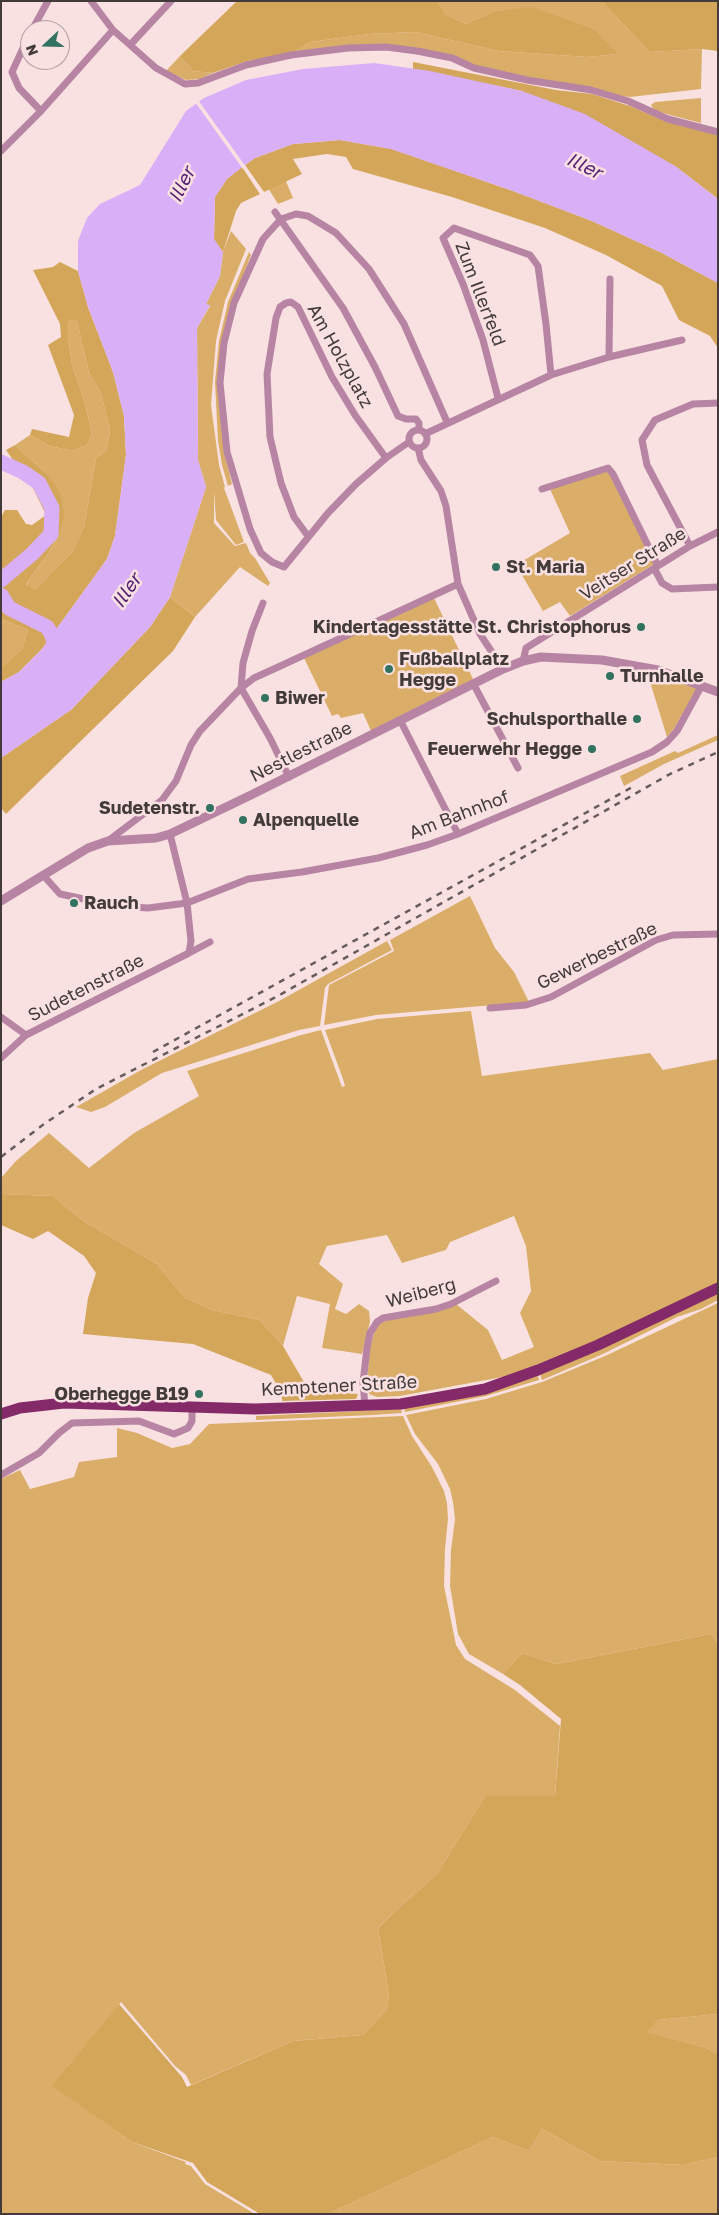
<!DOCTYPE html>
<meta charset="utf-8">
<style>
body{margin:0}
#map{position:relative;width:719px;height:2215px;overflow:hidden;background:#f9e1e2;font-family:"Golos Text",sans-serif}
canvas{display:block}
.frame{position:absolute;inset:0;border:2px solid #433a3a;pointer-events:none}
.north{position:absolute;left:20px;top:20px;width:50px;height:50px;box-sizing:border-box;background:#f9e1e2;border:1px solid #b09e9f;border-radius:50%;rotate:249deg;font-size:14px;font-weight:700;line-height:20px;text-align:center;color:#433a3a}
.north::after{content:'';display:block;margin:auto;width:18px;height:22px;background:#327261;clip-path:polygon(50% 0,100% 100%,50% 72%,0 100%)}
</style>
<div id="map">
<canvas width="719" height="2215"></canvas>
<div class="frame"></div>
<div class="north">N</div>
</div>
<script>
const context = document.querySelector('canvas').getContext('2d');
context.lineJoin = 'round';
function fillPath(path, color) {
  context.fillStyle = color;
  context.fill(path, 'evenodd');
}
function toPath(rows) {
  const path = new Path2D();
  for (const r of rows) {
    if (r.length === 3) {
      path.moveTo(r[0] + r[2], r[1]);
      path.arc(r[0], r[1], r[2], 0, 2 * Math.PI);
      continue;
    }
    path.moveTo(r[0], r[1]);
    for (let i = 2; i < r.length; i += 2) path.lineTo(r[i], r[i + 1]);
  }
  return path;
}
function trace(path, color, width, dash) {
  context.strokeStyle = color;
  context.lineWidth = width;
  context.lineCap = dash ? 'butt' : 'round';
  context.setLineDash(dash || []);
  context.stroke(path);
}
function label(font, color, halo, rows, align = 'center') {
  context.font = font + ' "Golos Text",sans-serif';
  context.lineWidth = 5;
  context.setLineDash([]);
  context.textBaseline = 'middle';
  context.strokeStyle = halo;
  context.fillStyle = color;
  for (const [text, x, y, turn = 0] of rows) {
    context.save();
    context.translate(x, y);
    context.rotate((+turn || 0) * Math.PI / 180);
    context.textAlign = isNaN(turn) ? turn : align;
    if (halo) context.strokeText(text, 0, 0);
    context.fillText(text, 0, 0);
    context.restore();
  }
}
fillPath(toPath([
 [438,1,601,1,650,52,702,49,701,89,630,97,620,96,475,66,416,49,292,53,310,42,369,34,415,32,499,51,587,57,617,54,595,29,531,8,495,11,466,24,445,14],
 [180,56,193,71,213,73,200,79,186,80,166,71],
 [701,98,701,123,670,115,654,110,651,105,655,102],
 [285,179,293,198,278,204,268,188],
 [231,231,246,249,225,301,216,341,211,405,219,465,225,487,222,489,224,488,244,542,236,545,216,520,214,491,214,523,235,546,246,543,250,553,255,558,270,583,268,586,240,567,195,617,170,597,206,487,198,460,197,328,210,306,206,304,220,276,223,252],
 [249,252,251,255,241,281,218,383,224,451,232,484,228,486,222,465,218,441,215,382,219,341,228,302],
 [69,318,77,321,89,373,101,393,110,431,106,451,96,458,84,527,72,552,35,590,26,586,30,578,48,554,59,535,47,474,15,445,30,435,50,446,72,451,87,445,92,434,85,403,72,365,68,336],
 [607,471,611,475,654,564,570,616,560,602,543,611,516,565,570,533,550,489],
 [434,598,474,681,371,731,363,713,341,718,338,714,332,716,304,658],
 [1,619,28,630,22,649,1,667],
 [647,672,698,687,674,729,667,737],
 [718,735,718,740,664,764,624,786,620,776,675,751,678,753],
 [470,896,495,948,514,972,529,1002,376,1015,324,1025,329,985,394,951,390,940],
 [387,941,392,950,328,984,325,988,320,1026,299,1030,162,1073,105,1107,91,1112,76,1107,141,1070,279,1001],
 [471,1011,482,1076,650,1053,663,1070,718,1059,718,1284,596,1342,508,1376,400,1396,377,1397,369,1394,367,1382,370,1348,374,1333,379,1323,385,1321,456,1304,488,1330,502,1360,534,1347,520,1313,531,1291,526,1246,514,1216,450,1242,446,1250,402,1263,387,1235,327,1246,319,1264,343,1284,335,1309,346,1314,359,1304,369,1311,370,1322,362,1354,322,1348,330,1304,297,1296,283,1346,260,1320,212,1310,184,1297,157,1264,85,1222,53,1196,1,1194,1,1178,16,1161,49,1133,89,1168,134,1133,199,1096,187,1071,301,1035,321,1030,342,1087,345,1086,343,1079,325,1030,377,1019],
 [718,1293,718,1300,701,1309,677,1317,603,1354,542,1380,540,1374],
 [718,1303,718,1644,711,1634,556,1664,522,1653,503,1674,469,1654,458,1634,450,1586,451,1550,455,1519,453,1502,450,1489,438,1464,415,1434,406,1415,486,1399,542,1382,605,1356],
 [538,1376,539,1380,486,1396,405,1412,404,1407,486,1392],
 [401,1409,402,1413,373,1415,256,1420,256,1416],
 [403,1416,412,1436,432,1467,444,1491,447,1503,448,1519,445,1549,444,1586,456,1645,465,1659,515,1690,560,1726,555,1796,485,1796,437,1874,393,1913,378,1928,389,1995,387,2009,363,2035,293,2041,191,2085,186,2075,175,2066,121,2002,53,2086,132,2142,186,2162,185,2164,191,2166,205,2184,255,2214,1,2214,1,1479,20,1470,30,1489,74,1477,79,1462,117,1457,117,1428,137,1433,172,1448,190,1444,209,1424],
 [718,2014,718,2054,704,2047,646,2032,658,2020],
 [542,2129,600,2161,684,2165,718,2157,718,2214,328,2214,493,2137,529,2151]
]), '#daae68');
fillPath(toPath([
 [237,1,438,1,445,14,466,24,495,11,531,7,595,29,618,54,587,57,499,51,415,32,369,34,310,42,292,53,247,61,213,73,193,71,180,56],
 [601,1,718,1,718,51,702,49,650,52],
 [413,62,556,90,592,94,630,106,667,122,718,135,718,199,675,166,522,91,413,69],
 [340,140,392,149,513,191,592,221,660,252,718,283,718,348,710,336,679,320,662,286,606,255,545,228,452,197,353,169,346,157,327,154,293,159,302,174,264,192,245,165,255,158,293,144],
 [242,167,260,194,241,203,236,211,223,252,214,240,215,197,227,179],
 [60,262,78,271,88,307,113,372,124,416,126,455,115,536,107,559,42,649,19,672,1,682,1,667,22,649,28,630,1,619,1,517,5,510,17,510,26,524,32,525,46,515,34,490,6,450,15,445,47,474,56,486,62,499,64,516,59,535,48,554,30,578,26,585,35,590,72,552,84,527,96,458,106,451,110,431,101,393,89,373,77,321,69,319,68,336,72,365,85,403,92,434,87,445,72,451,50,446,30,435,32,429,69,437,74,415,48,345,61,337,60,324,33,270,53,267],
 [170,597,195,617,173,651,6,814,1,808,1,758,72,709,150,627],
 [1,1194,53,1196,85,1222,157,1264,184,1297,212,1310,260,1320,283,1346,308,1389,358,1394,356,1399,282,1401,282,1394,271,1375,193,1344,83,1334,88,1298,96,1273,84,1256,48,1231,33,1239,1,1225],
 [711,1634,718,1644,718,2014,658,2020,647,2032,704,2047,718,2054,718,2157,684,2165,600,2161,542,2129,529,2151,493,2137,328,2214,260,2214,207,2182,193,2163,132,2142,52,2086,119,2004,182,2077,187,2087,293,2041,363,2035,387,2009,389,1995,378,1928,393,1913,437,1874,485,1796,555,1796,561,1719,520,1685,503,1674,522,1653,556,1664]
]), '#d4a65a');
fillPath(toPath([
 [374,63,430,71,522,91,585,114,675,166,718,199,718,283,660,252,592,221,513,191,391,149,340,140,293,144,255,158,245,165,227,179,215,197,214,239,223,252,220,276,206,304,210,305,197,328,198,460,206,487,170,597,150,627,72,709,1,758,1,682,19,672,42,649,107,559,115,536,126,455,124,416,113,372,88,307,78,271,78,241,87,218,100,204,140,185,186,111,204,98,246,80,303,69]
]), '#d9aff7');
fillPath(toPath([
 [198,100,246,167,243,169,195,102]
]), '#f9e1e2');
trace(toPath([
 [1,462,23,472,39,483,52,508,51,534,32,554,1,580],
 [1,595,9,608,47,627,52,635,56,653]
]), '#d9aff7', 15);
trace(toPath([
 [91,1,113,30,130,45,156,68,185,84,198,83,246,65,291,55,348,48,386,47,417,51,452,58,474,68,527,80,591,90,628,101,668,119,718,132],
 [32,30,48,1],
 [30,33,12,72,19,88,41,111],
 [130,45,171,1],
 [1,151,41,111,113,30],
 [275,212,343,308,375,367,398,416,406,419,416,419,419,423,419,430],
 [609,357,610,279],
 [498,398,483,340,463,284,443,238,454,228,530,255,538,266,546,324,551,375],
 [418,439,9],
 [425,434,551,375,609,357,682,340],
 [409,442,386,458,356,484,328,513,284,567,272,562,261,553,250,529,227,452,220,383,224,343,234,303,263,239,281,219,296,214,308,216,336,233,369,269,404,324,447,422],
 [418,448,421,460,441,491,446,506,458,584,480,634,503,669],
 [542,489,608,468,613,474,658,566],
 [308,536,294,517,281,483,270,437,267,374,276,318,280,307,286,303,291,302,298,307,332,377,355,415,386,458],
 [690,546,647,465,642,440,655,420,693,404,718,403],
 [654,568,662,583,672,589,718,587],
 [263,603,252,631,243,663,241,688,270,738,289,777],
 [523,661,526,648,690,546,718,532],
 [474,685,518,768],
 [400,720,458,834],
 [109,840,162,800,176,781,191,745,200,731,241,688,254,678,276,668,458,584],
 [43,875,60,894,117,906,148,908,187,903,248,879,302,872,378,858,427,845,458,834,652,752,667,742,677,731,702,685],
 [189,953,210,942],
 [490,1008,526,1005,551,997,656,940,673,935,718,934],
 [1,1017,26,1035],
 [1,1058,26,1035,189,953,191,941,187,903,170,834],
 [365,1406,363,1383,367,1348,370,1333,377,1322,383,1318,436,1309,451,1304,496,1281],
 [1,1475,39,1453,59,1433,72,1423,139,1421,174,1434,188,1428,192,1421,192,1408]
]), '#b784a3', 7);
trace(toPath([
 [1,901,88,848,108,841,156,838,170,834,251,795,503,669,523,661,541,657,602,660,658,670,718,692]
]), '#b784a3', 9);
trace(toPath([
 [1,1414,20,1408,64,1403,255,1409,401,1404,485,1389,538,1370,598,1345,718,1288]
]), '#852a68', 11);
trace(toPath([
 [153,1052,636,785],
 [1,1157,44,1124,96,1089,276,997,670,774,718,752]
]), '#675b5c', 2.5, [6, 6]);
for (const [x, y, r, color] of [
 [496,567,5,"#327261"],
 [641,627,5,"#327261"],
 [389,669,5,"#327261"],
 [610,676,5,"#327261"],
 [265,698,5,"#327261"],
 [637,719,5,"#327261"],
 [592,749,5,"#327261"],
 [210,808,5,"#327261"],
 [243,820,5,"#327261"],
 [74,903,5,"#327261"],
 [199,1394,5,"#327261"]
]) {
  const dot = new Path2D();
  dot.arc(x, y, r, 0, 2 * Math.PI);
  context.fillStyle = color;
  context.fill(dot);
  trace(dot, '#f9e1e2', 2);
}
label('18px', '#433a3a', '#f9e1e2', [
 ["Zum Illerfeld",480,294,69],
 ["Am Holzplatz",340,356,61],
 ["Veitser Straße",633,564,-32],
 ["Nestlestraße",301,752,-27],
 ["Am Bahnhof",459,815,-21],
 ["Gewerbestraße",597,956,-26],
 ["Sudetenstraße",86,988,-27],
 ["Weiberg",421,1293,-15],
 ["Kemptener Straße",339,1386,-3]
]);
label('bold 18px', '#433a3a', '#f9e1e2', [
 ["St. Maria",506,567],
 ["Kindertagesstätte St. Christophorus",631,627,"right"],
 ["Fußballplatz",399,659],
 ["Hegge",399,680],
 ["Turnhalle",620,676],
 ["Biwer",275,698],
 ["Schulsporthalle",627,719,"right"],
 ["Feuerwehr Hegge",582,749,"right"],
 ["Sudetenstr.",200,808,"right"],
 ["Alpenquelle",253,820],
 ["Rauch",84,903],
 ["Oberhegge B19",189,1394,"right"]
], 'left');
label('italic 19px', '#582375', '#f9e1e2', [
 ["Iller",584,166,26],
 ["Iller",182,185,-64],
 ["Iller",127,591,-56]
]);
</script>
